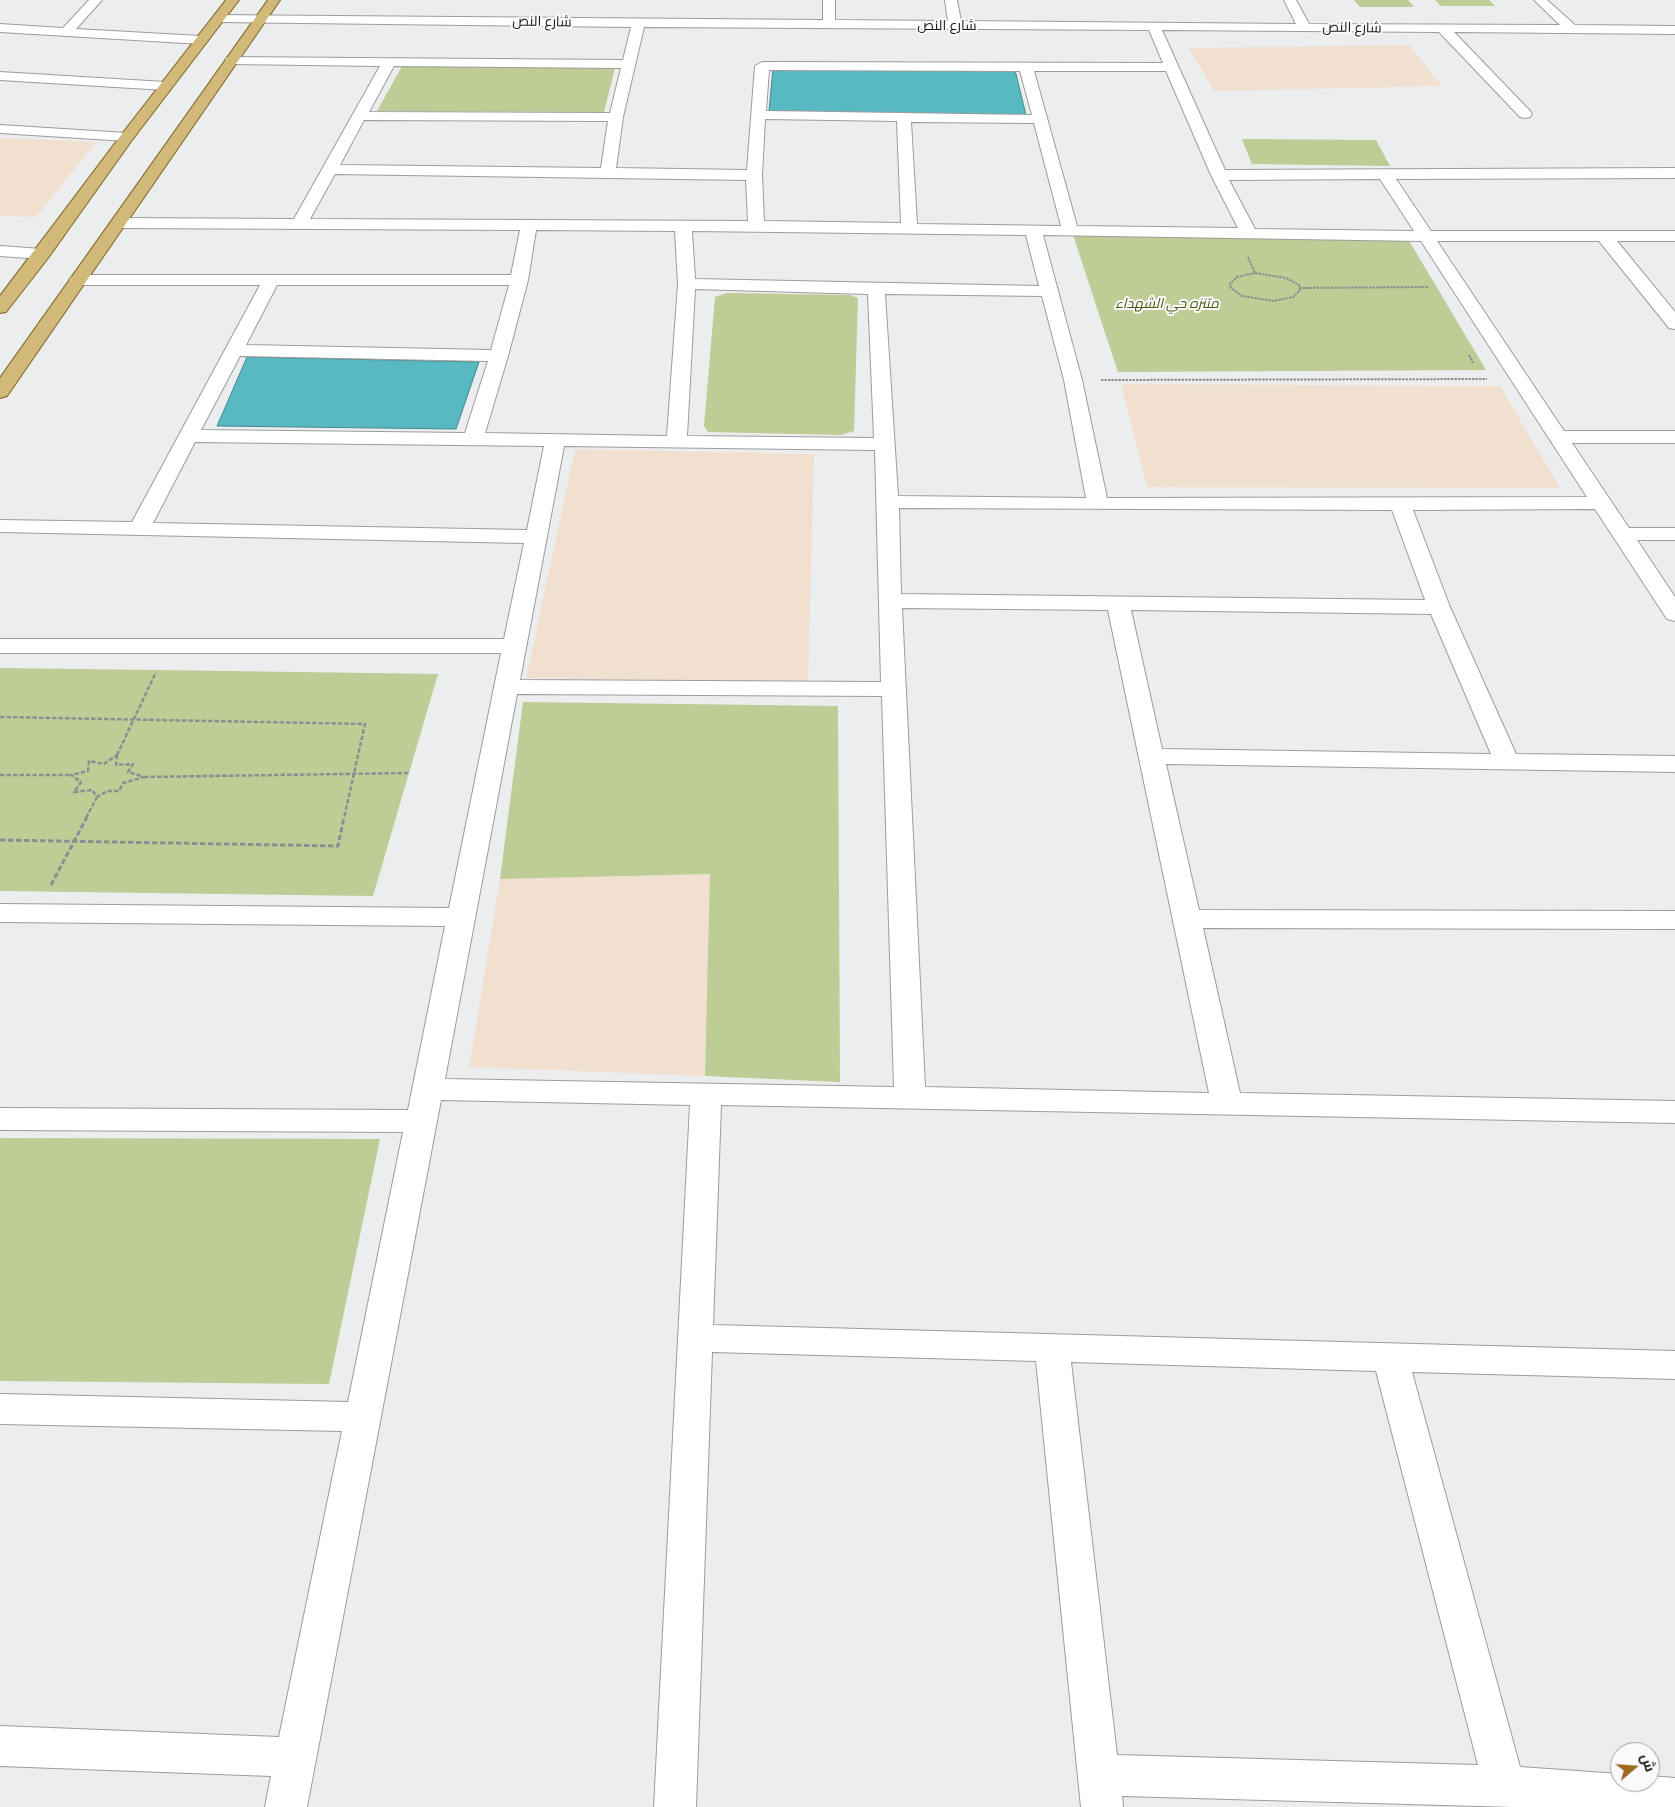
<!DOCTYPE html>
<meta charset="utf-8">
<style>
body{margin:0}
#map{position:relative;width:1675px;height:1807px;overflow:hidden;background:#ecedef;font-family:Merriweather,Cairo,serif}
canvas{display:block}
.north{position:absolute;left:1610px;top:1742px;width:50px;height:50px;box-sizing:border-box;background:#fafafc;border:1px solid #a0a0a1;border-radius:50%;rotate:72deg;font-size:14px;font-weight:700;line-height:20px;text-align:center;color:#181819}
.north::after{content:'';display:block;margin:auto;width:18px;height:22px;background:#9d6820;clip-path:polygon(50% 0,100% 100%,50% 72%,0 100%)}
</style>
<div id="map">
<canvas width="1675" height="1807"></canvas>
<div class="north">ش</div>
</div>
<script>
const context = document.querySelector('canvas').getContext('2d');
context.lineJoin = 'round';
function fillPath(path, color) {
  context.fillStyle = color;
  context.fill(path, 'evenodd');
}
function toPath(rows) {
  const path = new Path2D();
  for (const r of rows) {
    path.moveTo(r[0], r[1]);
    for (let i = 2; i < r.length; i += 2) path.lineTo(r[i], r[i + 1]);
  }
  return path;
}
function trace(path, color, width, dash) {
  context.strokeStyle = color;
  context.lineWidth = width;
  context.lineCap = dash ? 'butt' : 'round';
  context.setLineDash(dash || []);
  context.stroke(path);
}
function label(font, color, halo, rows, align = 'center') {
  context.font = font + ' Merriweather,Cairo,serif';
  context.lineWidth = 4;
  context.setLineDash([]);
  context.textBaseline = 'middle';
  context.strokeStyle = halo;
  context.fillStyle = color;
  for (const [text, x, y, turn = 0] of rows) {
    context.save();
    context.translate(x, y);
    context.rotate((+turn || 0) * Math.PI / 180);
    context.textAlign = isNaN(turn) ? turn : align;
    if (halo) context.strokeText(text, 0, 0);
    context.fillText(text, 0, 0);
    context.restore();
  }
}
fillPath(toPath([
 [1409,45,1442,86,1214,91,1189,48],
 [0,138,96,142,36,217,0,216],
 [1121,384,1500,386,1560,488,1147,487],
 [575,449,814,454,808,682,526,678],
 [711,874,705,1076,469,1067,500,879]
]), '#f1e0cf');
fillPath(toPath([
 [1354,0,1408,0,1414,7,1360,7],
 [1435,0,1489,0,1495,6,1441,6],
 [402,66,615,68,604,112,377,111],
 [1242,139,1376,140,1390,166,1252,164],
 [1073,235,1408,239,1486,370,1118,372],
 [727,293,850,295,858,298,854,431,840,435,708,432,704,426,715,297],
 [0,668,157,670,438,674,373,896,0,891],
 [523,702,838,706,840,1082,705,1076,710,874,500,879],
 [0,1138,380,1139,329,1384,0,1381]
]), '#becc95');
const water = toPath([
 [773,69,1015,70,1026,115,769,111,773,69],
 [247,357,479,362,456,429,217,426,247,357]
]);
fillPath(water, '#58b9c2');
trace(water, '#45898f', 1);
const minor = toPath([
 [89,0,102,0,76,29,201,36,208,40,201,44,0,32,0,24,63,28,89,0],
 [823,0,835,0,835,20,948,21,945,0,957,0,961,21,1296,24,1284,0,1296,0,1309,24,1560,25,1534,0,1547,0,1575,25,1675,26,1675,34,1454,32,1530,111,1532,114,1530,117,1525,118,1520,117,1439,32,1162,30,1225,170,1675,168,1675,178,1396,179,1431,231,1675,231,1675,241,1617,241,1675,312,1675,329,1669,328,1599,241,1437,241,1564,431,1675,431,1675,443,1572,443,1629,528,1675,528,1675,540,1637,540,1675,597,1675,621,1667,619,1595,509,1413,510,1450,607,1516,754,1675,756,1675,772,1166,764,1199,910,1675,911,1675,929,1203,928,1240,1093,1675,1101,1675,1123,721,1105,713,1325,1675,1351,1675,1379,1412,1372,1520,1767,1620,1774,1620,1782,1650,1782,1650,1776,1675,1778,1675,1807,1514,1807,1122,1796,1123,1807,1081,1807,1036,1361,712,1352,696,1807,654,1807,690,1105,441,1100,307,1807,265,1807,271,1776,0,1766,0,1726,279,1737,342,1431,0,1424,0,1394,348,1402,403,1132,0,1130,0,1108,408,1110,445,926,0,922,0,904,449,908,501,653,0,653,0,639,504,639,524,543,0,532,0,520,132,522,260,285,78,285,72,284,69,280,72,276,78,275,511,275,520,230,119,228,113,226,111,223,113,220,119,218,294,219,380,66,232,64,225,60,227,57,623,60,631,27,219,22,214,21,213,18,214,15,823,20,823,0],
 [644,27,1149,30,1163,63,762,62,755,66,747,170,616,168,623,117,644,27],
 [394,66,621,68,610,113,369,112,394,66],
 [769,70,1020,71,1032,115,766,111,769,70],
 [1034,71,1166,71,1211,175,1238,228,1077,226,1034,71],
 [765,119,897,121,901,223,764,221,762,175,765,119],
 [364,120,608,121,601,168,340,165,364,120],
 [911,122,1034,123,1061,226,917,224,911,122],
 [335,174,746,180,748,221,310,219,335,174],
 [1380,179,1414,231,1255,229,1229,180,1380,179],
 [536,230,675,231,678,284,667,436,485,433,508,356,528,280,536,230],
 [692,231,1026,235,1039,286,695,279,692,231],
 [1043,235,1421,241,1587,497,1107,498,1082,380,1043,235],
 [277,285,509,285,491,350,246,345,277,285],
 [695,289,868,294,874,438,687,436,695,289],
 [885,294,1042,296,1064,380,1086,498,898,496,885,294],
 [240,356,488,361,465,433,201,430,240,356],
 [195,442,544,446,527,530,153,523,195,442],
 [564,446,875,450,881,682,520,680,564,446],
 [899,508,1392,510,1425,600,901,594,899,508],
 [902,608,1108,610,1209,1093,925,1087,902,608],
 [1131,610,1431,614,1491,754,1162,749,1131,610],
 [517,694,882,696,894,1087,445,1079,517,694],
 [1071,1362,1376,1371,1478,1765,1117,1755,1071,1362],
 [0,72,165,82,172,86,165,90,0,80,0,72],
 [0,125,127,133,132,134,134,137,132,140,127,141,0,133,0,125],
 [0,246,42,249,48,250,50,254,48,258,42,259,0,256,0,246]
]);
const major = toPath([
 [226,0,239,0,132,140,48,258,6,312,0,313,0,296,122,134,226,0],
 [268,0,280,0,7,396,0,398,0,378,268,0]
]);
trace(minor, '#9c9c9e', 2);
trace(major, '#7b621d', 2);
trace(toPath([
 [1248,257,1255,273],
 [1255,273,1286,278,1299,285,1300,290,1293,297,1274,301,1242,296,1231,288,1230,284,1237,277,1255,273],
 [1299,288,1429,287],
 [1469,355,1473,363],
 [1101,380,1487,379]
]), '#8e8e90', 2, [2.5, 1]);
trace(toPath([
 [0,717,365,724,344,818],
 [117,755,116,765,133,764,128,772,144,777,123,783,119,791,107,791,97,797,92,790,74,792,81,782,71,775,88,771,89,761,104,764,117,755],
 [117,755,156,672],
 [0,775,71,775],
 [144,777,409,773],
 [86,818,97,797]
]), '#8e8e90', 2.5, [4.5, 2]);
trace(toPath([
 [0,840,338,846,344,817],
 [51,885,87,817]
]), '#8e8e90', 3, [5.5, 2.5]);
fillPath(minor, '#fff');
fillPath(major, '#d0b979');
label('14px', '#181819', '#fafafc', [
 ["شارع النص",542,22,1],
 ["شارع النص",947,26],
 ["شارع النص",1352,28,1]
]);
label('italic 14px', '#4c5a0d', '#fafafc', [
 ["متنزه حي الشهداء",1167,304]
]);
</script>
